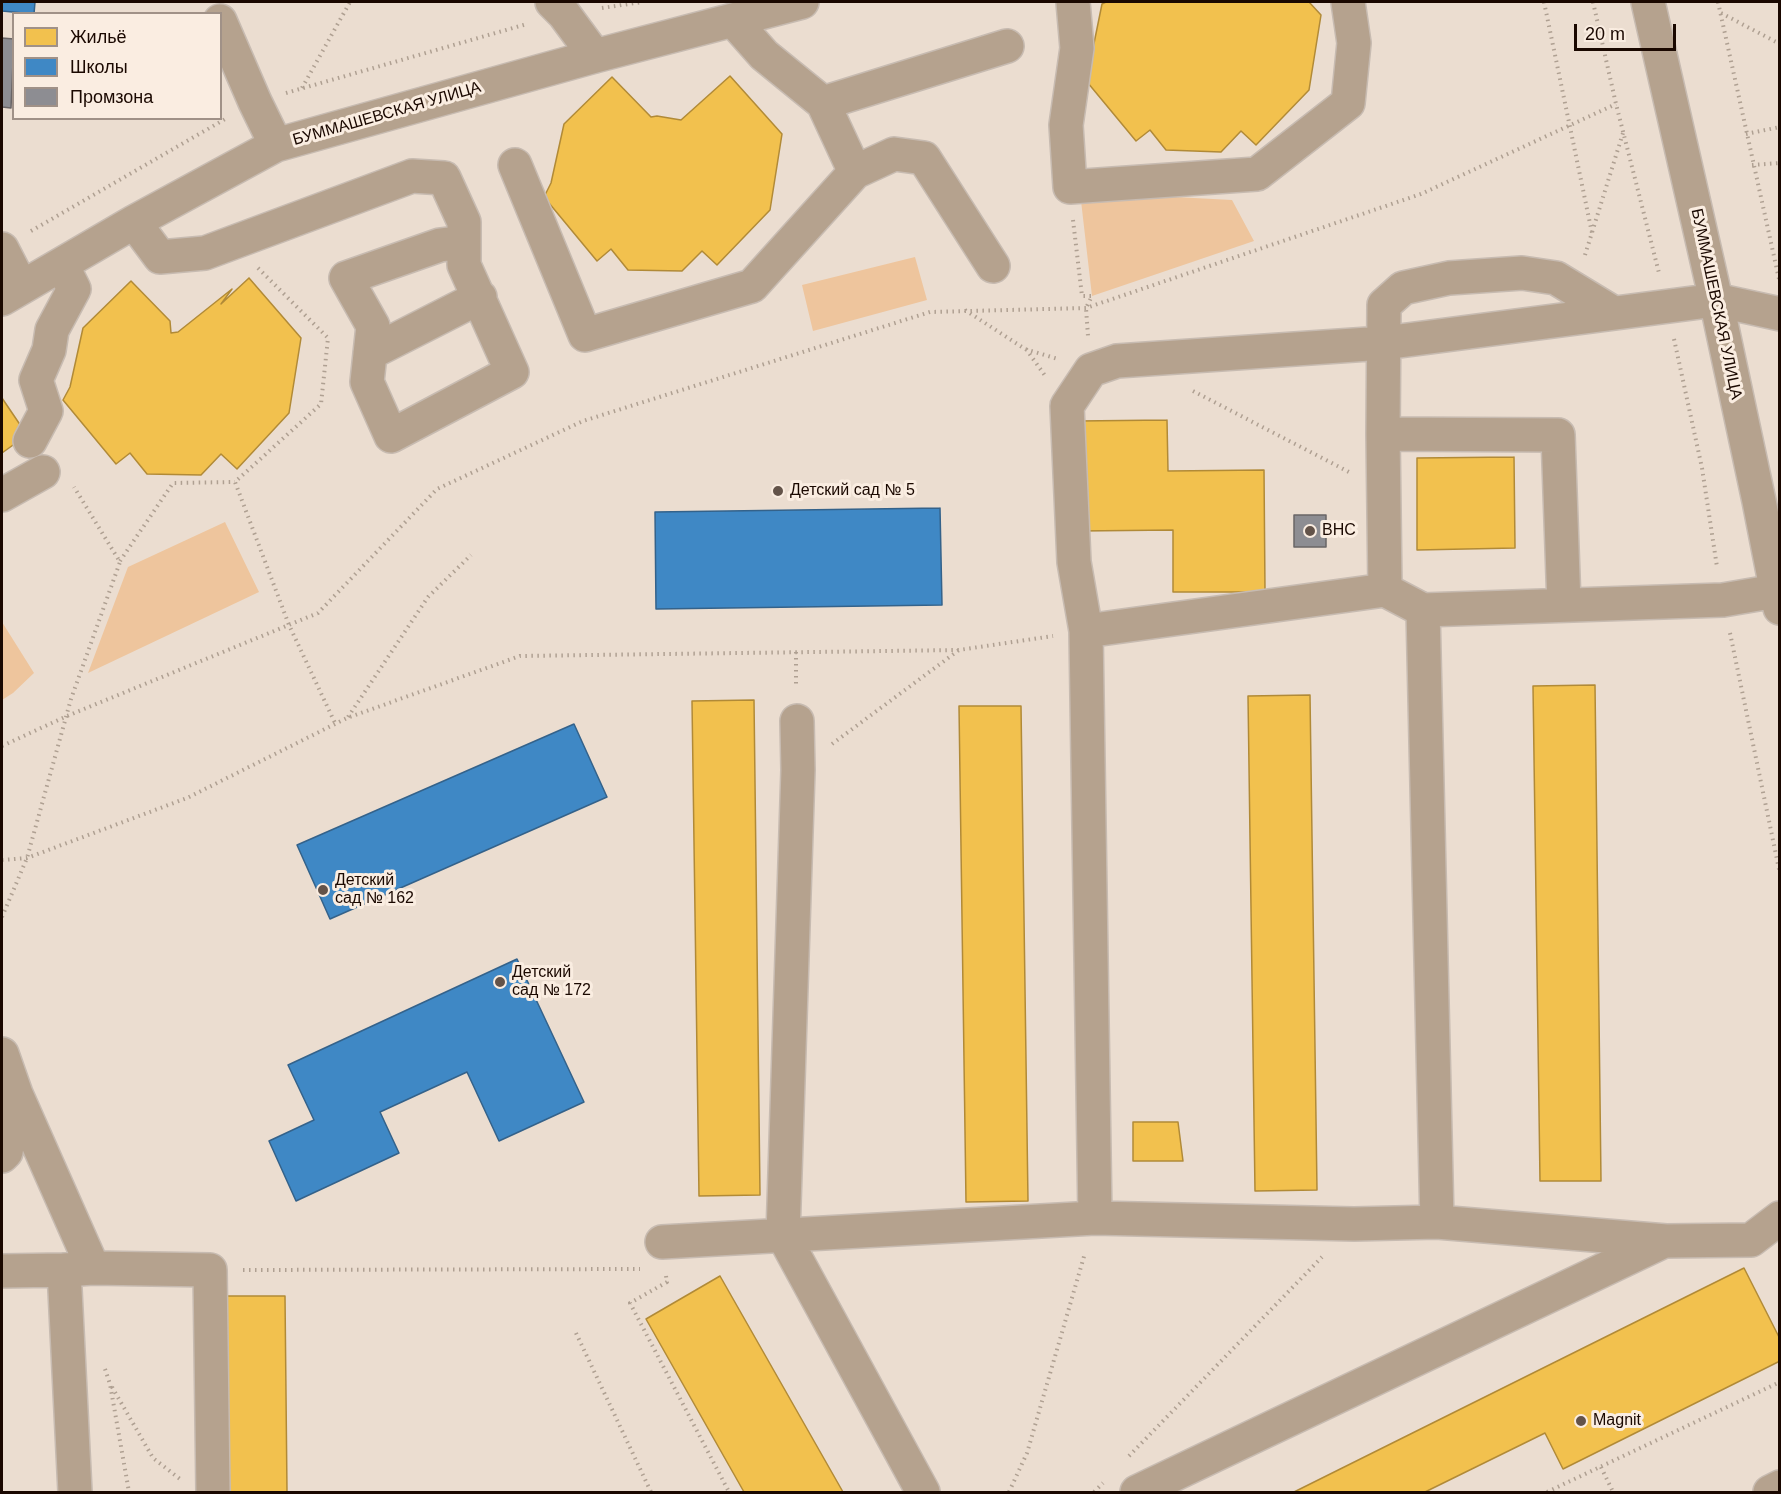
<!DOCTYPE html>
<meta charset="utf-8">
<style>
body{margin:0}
#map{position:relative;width:1781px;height:1494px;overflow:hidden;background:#ebddd0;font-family:Arial,sans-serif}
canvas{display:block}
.frame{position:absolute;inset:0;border:3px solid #1a0800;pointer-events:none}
.legend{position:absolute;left:12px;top:12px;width:210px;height:108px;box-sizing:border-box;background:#faede1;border:2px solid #a09187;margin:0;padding:8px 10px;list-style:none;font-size:18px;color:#1a0800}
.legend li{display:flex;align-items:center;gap:12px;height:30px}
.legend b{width:30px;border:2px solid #a09187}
.scale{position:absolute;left:1574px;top:24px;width:102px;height:27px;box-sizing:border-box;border:3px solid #1a0800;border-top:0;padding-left:8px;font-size:18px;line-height:21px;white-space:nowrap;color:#1a0800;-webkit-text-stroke:4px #faede1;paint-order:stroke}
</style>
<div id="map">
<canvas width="1781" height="1494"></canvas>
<div class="frame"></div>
<ul class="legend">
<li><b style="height:16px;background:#f2c14e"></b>Жильё</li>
<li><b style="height:16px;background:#3f88c5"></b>Школы</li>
<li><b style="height:16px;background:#8d8d92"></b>Промзона</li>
</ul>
<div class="scale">20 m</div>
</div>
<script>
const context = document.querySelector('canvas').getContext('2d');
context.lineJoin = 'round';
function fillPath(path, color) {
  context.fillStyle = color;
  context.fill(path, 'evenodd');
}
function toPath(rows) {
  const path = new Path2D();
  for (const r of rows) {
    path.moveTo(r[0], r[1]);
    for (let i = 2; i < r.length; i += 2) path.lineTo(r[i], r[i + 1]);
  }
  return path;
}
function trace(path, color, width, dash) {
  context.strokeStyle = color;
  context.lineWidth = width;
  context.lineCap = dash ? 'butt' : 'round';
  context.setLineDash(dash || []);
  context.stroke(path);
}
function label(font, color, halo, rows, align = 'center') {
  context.font = font + ' Arial,sans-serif';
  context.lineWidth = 6;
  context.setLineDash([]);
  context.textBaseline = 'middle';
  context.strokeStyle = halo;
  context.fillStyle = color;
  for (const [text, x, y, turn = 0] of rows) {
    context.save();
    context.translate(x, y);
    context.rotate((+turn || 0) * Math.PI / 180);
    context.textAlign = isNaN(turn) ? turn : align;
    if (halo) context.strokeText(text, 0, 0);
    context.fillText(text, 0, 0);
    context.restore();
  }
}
fillPath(toPath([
 [1080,192,1232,200,1254,241,1092,296],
 [915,257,927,300,813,331,802,285],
 [225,522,259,592,88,673,128,567],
 [2,622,34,673,13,693,2,700]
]), '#eec59d');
const homes = toPath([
 [1106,2,1309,2,1321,15,1309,90,1256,145,1241,131,1221,152,1166,150,1150,130,1136,141,1083,77,1090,63,1102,4,1106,2],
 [730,76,782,134,770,210,717,265,702,251,682,271,628,270,611,249,597,261,544,197,551,183,564,124,612,77,651,117,657,116,681,120,730,76],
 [249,278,301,338,289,413,237,469,221,454,201,475,147,474,130,453,116,464,63,400,70,387,83,328,131,281,170,321,171,333,178,332,232,289,221,304,249,278],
 [2,398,27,435,2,453,2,398],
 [1167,420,1168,471,1264,470,1265,592,1173,592,1173,530,1080,531,1078,421,1167,420],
 [1514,457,1515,548,1417,550,1417,458,1514,457],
 [1595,685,1601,1181,1540,1181,1533,686,1595,685],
 [1310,695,1317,1190,1255,1191,1248,696,1310,695],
 [754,700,760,1195,699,1196,692,701,754,700],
 [959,706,1021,706,1028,1201,966,1202,959,706],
 [1133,1122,1178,1122,1183,1161,1133,1161,1133,1122],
 [1744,1268,1780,1339,1780,1361,1563,1469,1545,1433,1425,1492,1294,1492,1744,1268],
 [720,1276,843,1492,744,1492,646,1319,720,1276],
 [223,1296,285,1296,287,1492,226,1492,223,1296]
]);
fillPath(homes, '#f2c14e');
trace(homes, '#b18a37', 1.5);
const schools = toPath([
 [2,2,35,2,34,14,2,11,2,2],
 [940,508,942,605,656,609,655,512,940,508],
 [574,724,607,797,330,919,297,845,574,724],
 [517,959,584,1102,499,1141,467,1072,380,1112,399,1153,296,1201,269,1141,314,1120,288,1065,517,959]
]);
fillPath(schools, '#3f88c5');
trace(schools, '#34628a', 1.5);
const industry = toPath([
 [2,38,14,39,11,108,2,107,2,38],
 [1294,515,1326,515,1326,547,1294,547,1294,515]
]);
fillPath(industry, '#8d8d92');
trace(industry, '#6a6566', 1.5);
const minor = toPath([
 [552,2,564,14,595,56],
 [1073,2,1077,48,1066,125,1070,187,1257,174,1348,103,1354,43,1348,2],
 [1648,2,1716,300,1759,501,1780,608],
 [733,20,764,55,823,103,1007,46],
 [220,21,255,102,276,145],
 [823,103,855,172],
 [515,165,585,335,752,286,855,172,894,154,924,158,993,266],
 [134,222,160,257,205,253,412,176,444,178,464,222,464,265,512,372,391,436,367,382,373,326,346,278,440,245,464,242],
 [2,249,21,286],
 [2,299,134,222,276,145,595,56,802,2],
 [370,353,480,297],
 [1383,434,1384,305,1403,288,1449,278,1522,273,1556,278,1612,312],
 [30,441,46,411,36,380,49,350,52,330,74,289,62,265],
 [2,495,43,472],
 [1385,590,1383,434,1558,435,1564,605],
 [1423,610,1437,1222],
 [1086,631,1385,590,1423,610,1723,600,1776,591],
 [797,721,798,770,783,1235,923,1492],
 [2,1054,16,1094,6,1152,2,1156],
 [16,1094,93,1268],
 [1095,1218,1086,631,1074,562,1067,406,1091,370,1117,361,1384,343,1716,300,1780,314],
 [662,1242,1095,1218,1354,1224,1437,1222,1666,1241,1751,1240,1780,1218],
 [2,1271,64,1270],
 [75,1492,64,1270,93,1268,210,1270,213,1492],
 [1137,1492,1664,1241],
 [1770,1492,1780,1487]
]);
trace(minor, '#c7bbb1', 36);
trace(toPath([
 [1544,2,1592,233],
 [1593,2,1616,104,1659,273],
 [1718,2,1779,279],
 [602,8,642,2],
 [1721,13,1780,44],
 [302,88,350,2],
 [286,93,527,24],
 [1746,134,1780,127],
 [1752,165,1780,163],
 [1073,220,1082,296,1092,296,1086,308,1088,336],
 [31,231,227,118],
 [1585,255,1623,133],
 [258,268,328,338,321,404,235,482,289,625,335,723],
 [965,310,1025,349,1058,359],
 [1674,339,1702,468,1717,567],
 [1026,349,1046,377],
 [1193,391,1349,472],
 [120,561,173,483,235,482],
 [1730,633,1780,874],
 [796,652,796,687],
 [348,717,428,597,471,555],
 [832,744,959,650],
 [2,746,67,716,318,613,437,489,583,421,930,312,1086,308,1421,194,1616,104],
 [2,860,27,858,187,798,347,718,520,656,959,650,1053,636],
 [2,917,27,858,71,699,120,562,74,487],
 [243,1270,640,1269],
 [666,1276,667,1282,630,1303,729,1492],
 [576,1333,651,1492],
 [105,1369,110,1384,129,1492],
 [112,1387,153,1458,180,1479],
 [1129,1456,1322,1257],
 [1601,1467,1613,1492],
 [1009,1492,1027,1453,1085,1253],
 [1094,1492,1103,1483],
 [1547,1492,1780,1382]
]), '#afa092', 4, [1.5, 4.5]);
trace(minor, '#b5a28e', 33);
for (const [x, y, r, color] of [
 [778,491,6,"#635349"],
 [1310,531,6,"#635349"],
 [323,890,6,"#635349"],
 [500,982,6,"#635349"],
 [1581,1421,6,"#635349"]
]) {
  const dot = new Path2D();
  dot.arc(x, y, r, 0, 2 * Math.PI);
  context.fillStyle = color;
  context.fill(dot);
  trace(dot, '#faede1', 2);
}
label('16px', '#1a0800', '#faede1', [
 ["БУММАШЕВСКАЯ УЛИЦА",387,114,-16],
 ["БУММАШЕВСКАЯ УЛИЦА",1716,304,78]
]);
label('16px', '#1a0800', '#faede1', [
 ["Детский сад № 5",790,491],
 ["ВНС",1322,531],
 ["Детский",335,881],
 ["сад № 162",335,899],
 ["Детский",512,973],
 ["сад № 172",512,991],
 ["Magnit",1593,1421]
], 'left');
</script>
